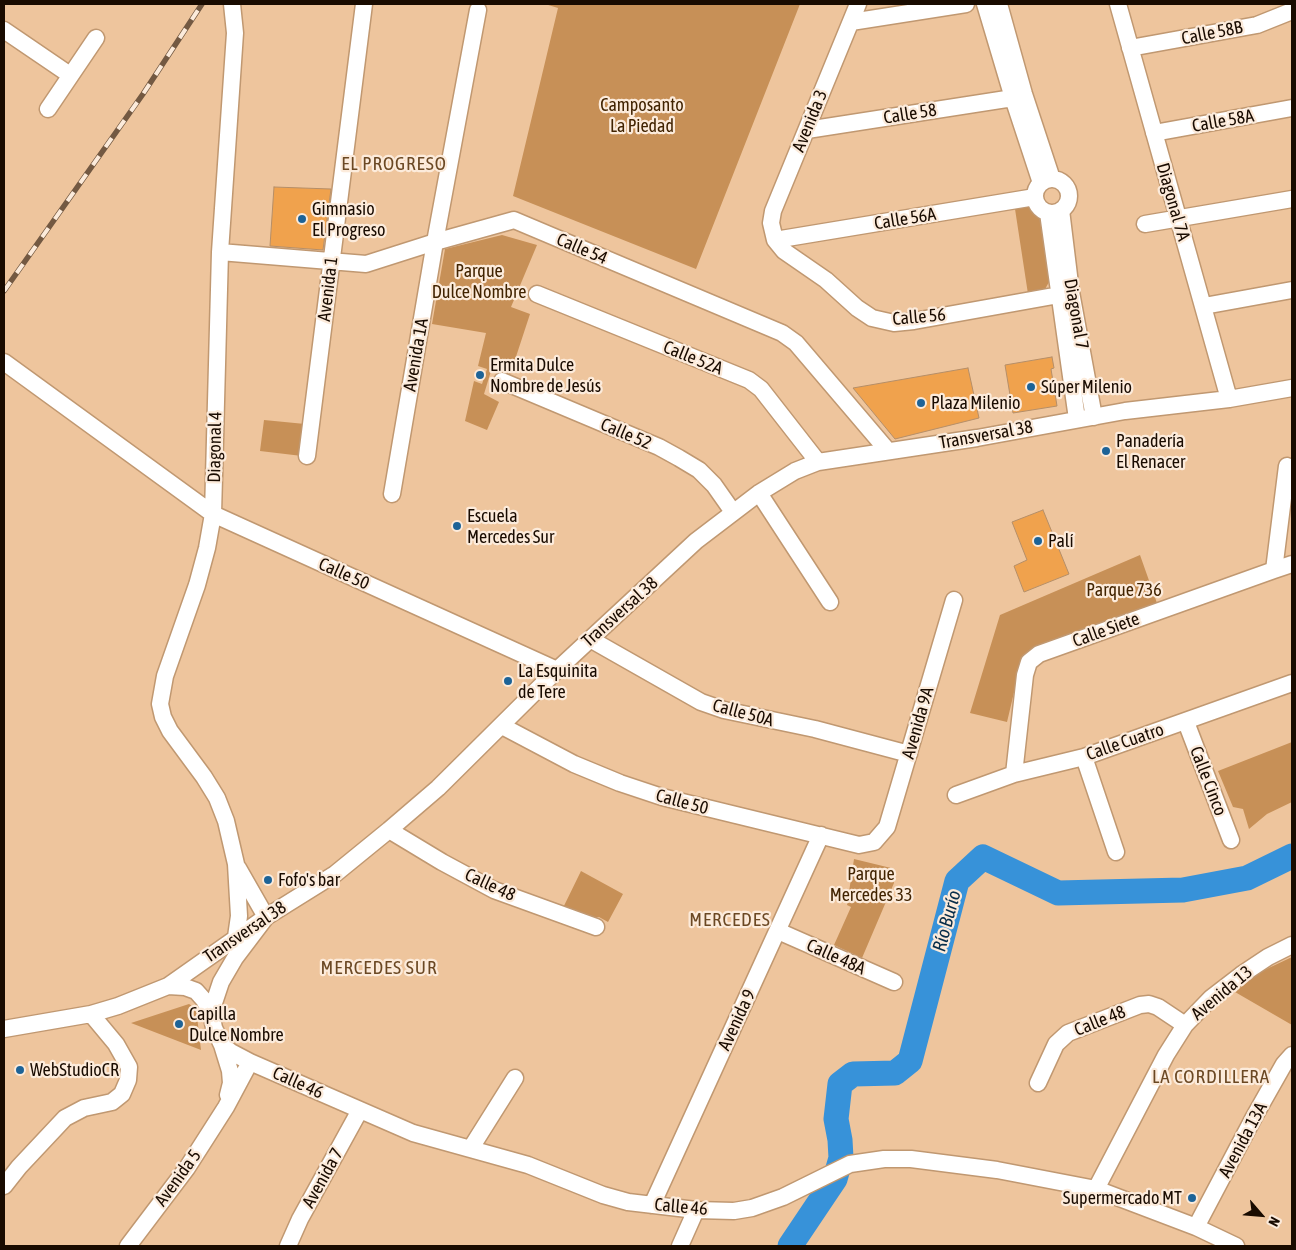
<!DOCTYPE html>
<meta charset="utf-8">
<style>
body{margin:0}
#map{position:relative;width:1296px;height:1250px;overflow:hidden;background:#eec59d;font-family:"Asap Condensed",sans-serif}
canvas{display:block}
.frame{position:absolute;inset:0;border:5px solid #190b00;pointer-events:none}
.north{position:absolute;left:1236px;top:1190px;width:50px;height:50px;-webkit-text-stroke:4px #fcebdb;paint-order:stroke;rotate:117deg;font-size:14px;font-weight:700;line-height:20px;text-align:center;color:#190b00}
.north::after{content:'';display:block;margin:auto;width:18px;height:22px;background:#190b00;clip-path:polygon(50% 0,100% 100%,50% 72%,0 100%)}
</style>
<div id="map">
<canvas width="1296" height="1250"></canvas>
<div class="frame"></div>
<div class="north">N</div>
</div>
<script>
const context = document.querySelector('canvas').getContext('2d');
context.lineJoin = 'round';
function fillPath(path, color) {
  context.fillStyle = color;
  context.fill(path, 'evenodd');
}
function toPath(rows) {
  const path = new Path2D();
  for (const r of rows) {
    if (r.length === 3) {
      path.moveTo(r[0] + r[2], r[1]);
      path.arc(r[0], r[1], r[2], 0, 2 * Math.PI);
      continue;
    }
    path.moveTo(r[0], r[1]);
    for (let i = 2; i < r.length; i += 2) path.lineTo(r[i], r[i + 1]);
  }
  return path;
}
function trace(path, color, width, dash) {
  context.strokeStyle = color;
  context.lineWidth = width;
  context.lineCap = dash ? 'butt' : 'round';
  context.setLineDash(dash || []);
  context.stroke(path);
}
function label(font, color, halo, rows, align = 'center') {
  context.font = font + ' "Asap Condensed",sans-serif';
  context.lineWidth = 4.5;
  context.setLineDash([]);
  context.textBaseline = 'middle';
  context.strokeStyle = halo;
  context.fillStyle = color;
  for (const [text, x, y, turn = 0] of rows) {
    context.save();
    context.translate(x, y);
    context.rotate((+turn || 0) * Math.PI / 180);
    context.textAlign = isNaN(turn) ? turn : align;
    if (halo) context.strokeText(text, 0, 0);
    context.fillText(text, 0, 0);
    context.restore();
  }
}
fillPath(toPath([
 [545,4,800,4,696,269,513,196,558,8],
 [1030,206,1039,213,1049,282,1044,291,1028,294,1015,209],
 [502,235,537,245,511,307,530,314,509,378,491,371,484,394,499,402,487,430,465,421,474,381,482,384,487,369,478,366,486,333,432,324,445,249],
 [264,420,305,424,302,456,260,451],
 [1140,555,1158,606,1021,663,1007,722,970,713,1000,615],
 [1292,742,1292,802,1267,814,1249,829,1243,809,1233,807,1218,771],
 [854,859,891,868,894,883,862,958,834,945,851,907,847,905],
 [581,871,623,894,608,922,599,917,575,919,560,914],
 [1292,957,1292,1025,1235,992,1256,974],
 [189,1004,196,1008,201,1050,131,1023]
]), '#c79057');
trace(toPath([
 [790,1246,835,1179,841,1158,840,1140,836,1119,840,1084,853,1074,895,1073,910,1061,957,881,983,857,1058,893,1183,890,1247,878,1292,856]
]), '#3792d9', 25);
const building = toPath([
 [274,187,331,189,323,250,270,246,274,187],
 [1052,357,1054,368,1051,369,1057,406,1013,413,1005,365,1052,357],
 [968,368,979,418,895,439,853,388,968,368],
 [1043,510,1069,574,1024,592,1014,566,1027,560,1012,522,1043,510]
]);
fillPath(building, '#f0a24d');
trace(building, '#b58e68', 1);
const minor = toPath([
 [232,4,235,33,220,252,213,514,207,548,197,585,165,676,160,704,163,717,170,731,204,777,217,798,226,821,236,864,239,916,236,937],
 [858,4,773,211,771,223,775,240,784,251,826,280,857,308,872,318,894,323,914,321,1059,295],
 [985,4,1013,98,1041,183],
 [999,4,1024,94,1052,179],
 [1118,4,1229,399],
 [851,22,966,4],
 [4,30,70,75],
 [1130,48,1257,25,1292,11],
 [48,109,96,38],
 [807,130,1013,98,1024,94],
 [1154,133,1292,108],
 [1052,196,17],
 [1061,210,1071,292,1094,417],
 [1048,213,1077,419],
 [1145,224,1292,199],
 [775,240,1035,197],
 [220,252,366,264,435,242,514,220,782,333,796,343,888,451],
 [537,294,749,380,761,389,818,462],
 [1204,306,1292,290],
 [4,362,213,514,557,670],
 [502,381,659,447,679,458,699,470,714,485,733,512],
 [307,456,364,4],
 [759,493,830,602],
 [392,494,435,242,478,10],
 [1274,570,1287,466],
 [590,639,701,702,724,710,815,729,909,754],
 [1186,722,1231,840],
 [502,726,574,764,620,783,662,797,859,845,874,842,887,827,954,600],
 [1084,757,1116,852],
 [1014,774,1025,675,1029,662,1039,654,1274,570,1292,564],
 [956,795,1014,774,1084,757,1292,683],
 [389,830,442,862,494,890,596,927],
 [778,931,894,982],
 [168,986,185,987,196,991,204,1000,211,1012,214,1028,222,1045,231,1052,250,1062,413,1133,528,1165,603,1195,628,1202,696,1210,734,1211,752,1208,783,1197,850,1164,884,1159,911,1159,997,1170,1096,1189,1196,1227,1236,1246],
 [211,1012,221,982,235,958,266,917,238,868],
 [4,1029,91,1014,118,1006,168,986,266,917,335,874,389,830,438,788,557,670,696,541,759,493,795,471,818,462,977,438,1125,411,1229,399,1292,388],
 [222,1045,230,1071,231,1083,228,1095],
 [1038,1083,1056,1044,1068,1033,1140,1005,1149,1004,1158,1007,1185,1025],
 [471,1148,515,1078],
 [4,1186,19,1167,65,1118,84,1108,112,1102,122,1094,128,1080,129,1067,116,1044,91,1014],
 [1096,1189,1166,1055,1185,1025,1211,998,1241,975,1268,957,1292,945],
 [652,1205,821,835],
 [1196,1227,1254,1117,1284,1064,1292,1055],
 [128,1246,187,1168,226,1107,250,1062],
 [288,1246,300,1219,360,1110],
 [680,1246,696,1210]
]);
trace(minor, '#c09871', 19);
trace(minor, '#fff', 16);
const rail = toPath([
 [4,291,143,94,202,4]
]);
trace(rail, '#735942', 5.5);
trace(rail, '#fcebdb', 4, [11]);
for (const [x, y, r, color] of [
 [302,219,5,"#1d6397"],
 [480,375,5,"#1d6397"],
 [1031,387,5,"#1d6397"],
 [921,403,5,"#1d6397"],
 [1106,451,5,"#1d6397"],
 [457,526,5,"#1d6397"],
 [1038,541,5,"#1d6397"],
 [508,681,5,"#1d6397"],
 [268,880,5,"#1d6397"],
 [179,1024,5,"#1d6397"],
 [20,1070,5,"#1d6397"],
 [1192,1198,5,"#1d6397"]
]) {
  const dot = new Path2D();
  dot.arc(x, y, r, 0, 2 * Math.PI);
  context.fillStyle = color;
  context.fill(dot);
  trace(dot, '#fcebdb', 2);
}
label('18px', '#190b00', '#fcebdb', [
 ["Calle 58B",1212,33,-11],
 ["Calle 58",910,114,-9],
 ["Avenida 3",810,121,-68],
 ["Calle 58A",1223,121,-10],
 ["Diagonal 7A",1173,202,74],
 ["Calle 56A",905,219,-9],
 ["Calle 54",582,249,23],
 ["Avenida 1",328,289,-83],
 ["Diagonal 7",1076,314,80],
 ["Calle 56",919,317,-5],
 ["Avenida 1A",416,355,-80],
 ["Calle 52A",693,358,22],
 ["Calle 52",626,434,23],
 ["Transversal 38",986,435,-10],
 ["Diagonal 4",215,447,-89],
 ["Calle 50",344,574,24],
 ["Transversal 38",620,612,-42],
 ["Calle Siete",1106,630,-20],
 ["Calle 50A",743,713,15],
 ["Avenida 9A",918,723,-74],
 ["Calle Cuatro",1125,742,-19],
 ["Calle Cinco",1208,781,69],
 ["Calle 50",682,802,15],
 ["Calle 48",490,885,25],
 ["Transversal 38",245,932,-34],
 ["Calle 48A",836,957,24],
 ["Avenida 13",1222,993,-40],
 ["Avenida 9",737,1020,-65],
 ["Calle 48",1100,1021,-22],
 ["Calle 46",298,1083,24],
 ["Avenida 13A",1243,1140,-62],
 ["Avenida 5",178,1178,-54],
 ["Avenida 7",323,1178,-61],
 ["Calle 46",681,1207,5]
]);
label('18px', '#412300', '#fcebdb', [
 ["Camposanto",642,105],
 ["La Piedad",642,126],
 ["Parque",479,271],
 ["Dulce Nombre",479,292],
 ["Parque 736",1124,590],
 ["Parque",871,874],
 ["Mercedes 33",871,895]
]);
label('18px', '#190b00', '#fcebdb', [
 ["Gimnasio",312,209],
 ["El Progreso",312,230],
 ["Ermita Dulce",490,365],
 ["Nombre de Jesús",490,386],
 ["Súper Milenio",1041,387],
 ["Plaza Milenio",931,403],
 ["Panadería",1116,441],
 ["El Renacer",1116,462],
 ["Escuela",467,516],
 ["Mercedes Sur",467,537],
 ["Palí",1048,541],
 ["La Esquinita",518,671],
 ["de Tere",518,692],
 ["Fofo's bar",278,880],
 ["Capilla",189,1014],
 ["Dulce Nombre",189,1035],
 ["WebStudioCR",30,1070],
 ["Supermercado MT",1182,1198,"right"]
], 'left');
context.letterSpacing = '1px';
label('19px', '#6b4823', '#fcebdb', [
 ["EL PROGRESO",394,164],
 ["MERCEDES",730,920],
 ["MERCEDES SUR",379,968],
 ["LA CORDILLERA",1211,1077]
]);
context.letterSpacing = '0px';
label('italic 19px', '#082e4a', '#fcebdb', [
 ["Río Burío",947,921,-75]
]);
</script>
